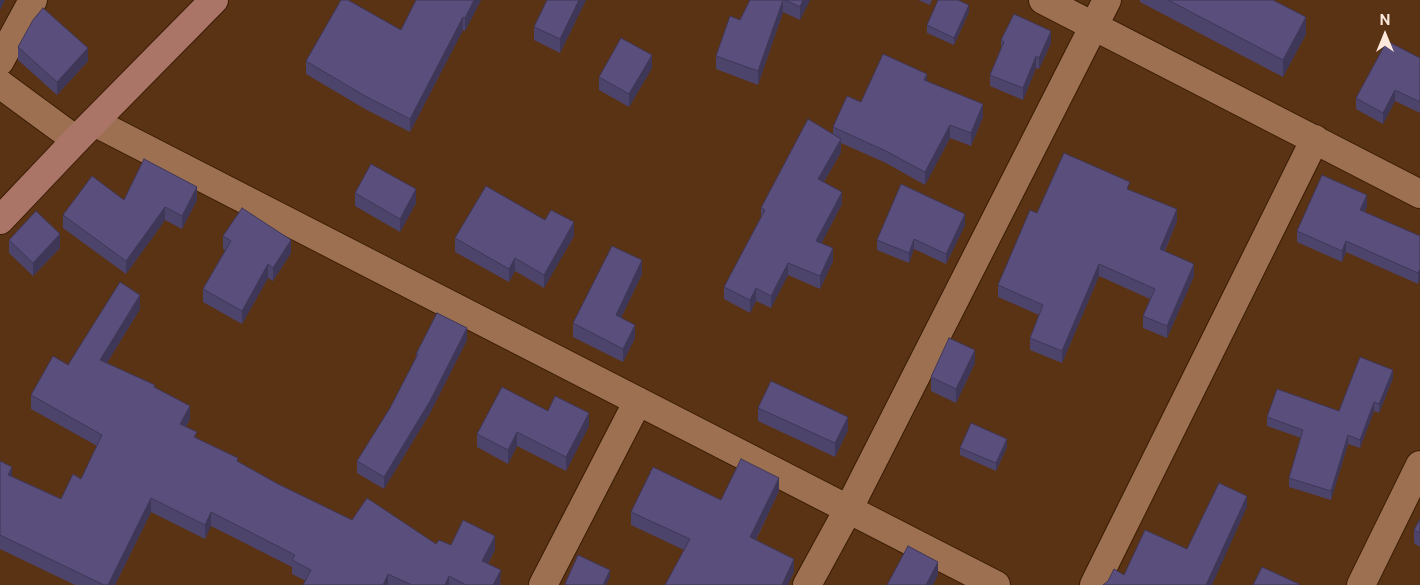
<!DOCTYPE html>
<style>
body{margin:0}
#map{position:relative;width:1420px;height:585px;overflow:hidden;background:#5a3214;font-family:"Public Sans",sans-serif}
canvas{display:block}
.north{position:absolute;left:1360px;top:10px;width:50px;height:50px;-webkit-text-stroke:4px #5a3214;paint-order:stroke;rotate:0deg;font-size:14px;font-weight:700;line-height:20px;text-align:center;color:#fde8db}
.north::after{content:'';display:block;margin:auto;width:18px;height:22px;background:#fde8db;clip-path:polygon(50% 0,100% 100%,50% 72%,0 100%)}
</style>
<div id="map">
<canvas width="1420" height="585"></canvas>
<div class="north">N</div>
</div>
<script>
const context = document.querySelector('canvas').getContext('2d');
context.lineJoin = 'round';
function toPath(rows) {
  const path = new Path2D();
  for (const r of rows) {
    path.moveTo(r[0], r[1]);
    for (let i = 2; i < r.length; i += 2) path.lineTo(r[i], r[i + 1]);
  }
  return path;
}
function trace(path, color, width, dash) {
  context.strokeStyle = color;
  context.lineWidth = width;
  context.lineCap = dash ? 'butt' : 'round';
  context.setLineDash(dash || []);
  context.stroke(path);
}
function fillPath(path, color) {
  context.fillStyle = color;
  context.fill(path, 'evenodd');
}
const street = toPath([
 [1043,0,1420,194],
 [0,61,33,0],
 [0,84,76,140],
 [94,122,996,585],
 [543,585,638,401],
 [807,585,849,508,1107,0],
 [1094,585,1315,139],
 [1361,585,1420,465]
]);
const secondary = toPath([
 [0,220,76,140,214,0]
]);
trace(street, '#3a1c05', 30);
trace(secondary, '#3a1c05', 30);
trace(street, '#9d7051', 28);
trace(secondary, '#aa7467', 28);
fillPath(toPath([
 [416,0,481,0,465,31,463,30,410,132,365,109,306,74,306,61,401,30],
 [547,0,586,0,560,53,534,40,534,27],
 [750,0,810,0,800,20,783,12,758,85,716,69,716,56,740,20],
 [918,0,932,0,930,5],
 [1140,0,1273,0,1306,34,1283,77,1140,2],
 [969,12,954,45,927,33,927,25],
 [1001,40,1051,43,1039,69,1036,68,1023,100,990,86,990,75,1001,48],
 [18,47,88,61,57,95,18,60],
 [1420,58,1420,113,1395,101,1383,124,1356,109,1356,98],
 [652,68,629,107,599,90,599,77],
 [927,82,983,117,971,146,950,138,925,185,886,163,841,143,841,152,824,182,842,204,821,243,833,261,820,289,788,275,771,308,756,301,750,313,724,299,724,287,761,217,761,208,833,134,833,127,861,102],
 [1130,190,1177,221,1165,251,1194,276,1167,338,1143,328,1143,316,1150,299,1099,276,1062,363,1030,350,1030,338,1039,315,998,297,998,285,1037,213],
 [355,193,416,203,400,232,355,206],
 [124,200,197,200,182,229,165,220,126,274,63,228,63,215],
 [1367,206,1365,212,1420,236,1418,284,1346,252,1342,262,1297,242,1297,231],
 [965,225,946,264,914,249,909,263,877,250,877,240],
 [223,236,291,253,273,281,268,278,242,324,203,302,203,289,225,250,223,249],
 [574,236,544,288,515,271,509,282,455,252,455,238],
 [9,240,60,248,33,276,9,253],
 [642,274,621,318,635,338,623,362,573,337,573,323],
 [140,309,107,363,155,388,190,419,186,427,197,438,238,462,278,484,352,520,436,544,495,550,488,564,501,584,500,585,303,585,306,581,292,574,292,567,211,526,205,539,151,512,115,585,75,585,0,549,0,461,12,476,61,499,81,479,97,446,31,409,31,395,68,365],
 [467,340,430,413,384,489,357,473,357,461,390,408,416,357,416,354],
 [975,363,956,403,931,391,931,377],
 [1393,378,1379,413,1374,411,1360,448,1348,444,1331,500,1289,487,1289,478,1301,438,1267,426,1267,417,1339,411],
 [758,408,848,430,835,457,758,421],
 [548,411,589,426,566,471,517,446,508,464,477,447,477,434],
 [1007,447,996,471,960,455,960,448],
 [779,491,756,540,794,572,684,550,631,525,631,512],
 [1420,519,1420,547,1414,543,1414,530]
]), '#4d446b');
fillPath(toPath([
 [0,0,5,0,0,10],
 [474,0,481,0,465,31,465,18],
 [579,0,586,0,560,53,560,39],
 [783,0,783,12,758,85,758,71],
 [803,0,810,0,800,20,800,7],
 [969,5,969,12,954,45,954,38],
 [463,17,463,30,410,132,410,119],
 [1306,17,1306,34,1283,77,1283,60],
 [1051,31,1051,43,1039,69,1039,58],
 [88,48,88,61,57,95,57,82],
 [652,55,652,68,629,107,629,94],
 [1036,56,1036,68,1023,100,1023,88],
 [927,74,927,86,924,80],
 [1395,90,1395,101,1383,124,1383,113],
 [983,104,983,117,971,146,971,133],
 [950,125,950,138,925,185,925,172],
 [841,139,841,152,818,192,818,179],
 [197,187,197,200,182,229,182,216],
 [416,189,416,203,400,232,400,219],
 [842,192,842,204,816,254,816,241],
 [1367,195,1367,206,1360,221,1360,210],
 [165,207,165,220,126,274,126,261],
 [1177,209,1177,221,1160,261,1160,249],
 [965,214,965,225,946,264,946,254],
 [574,222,574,236,544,288,544,275],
 [60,234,60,248,33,276,33,263],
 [914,239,914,249,909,263,909,253],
 [291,240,291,253,273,281,273,268],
 [1346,241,1346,252,1342,262,1342,251],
 [833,248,833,261,820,289,820,276],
 [515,258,515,271,509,282,509,269],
 [642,260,642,274,616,328,616,315],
 [788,263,788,275,771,308,771,296],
 [268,264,268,278,242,324,242,311],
 [1099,264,1099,276,1062,363,1062,351],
 [1194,264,1194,276,1167,338,1167,326],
 [1420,269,1420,280,1418,284,1418,273],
 [756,288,756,301,750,313,750,300],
 [140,295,140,309,100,374,100,360],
 [635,325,635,338,623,362,623,349],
 [467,328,467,340,430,413,384,489,384,477],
 [975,350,975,363,956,403,956,389],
 [1393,370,1393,378,1379,413,1379,404],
 [1374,402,1374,411,1360,448,1360,440],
 [190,406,190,419,180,437,180,424],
 [589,413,589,426,566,471,566,457],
 [848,417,848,430,835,457,835,443],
 [517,432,517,446,508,464,508,450],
 [1348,435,1348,444,1331,500,1331,491],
 [1007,439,1007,447,996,471,996,463],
 [12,467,12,481,8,475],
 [779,478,779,491,750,551,750,537],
 [1247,496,1247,507,1212,585,1206,585],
 [151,498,151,512,115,585,108,585],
 [211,512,211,526,205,539,205,525],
 [495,536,495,550,482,575,482,561],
 [794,559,794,572,788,585,782,585],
 [938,562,938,575,933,585,926,585],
 [501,570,500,585,493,585],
 [610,570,610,577,606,585,603,585],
 [388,574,388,585,383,585],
 [449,576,449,585,445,585]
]), '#3f3757');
const building = toPath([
 [341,0,348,0,401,30,416,0,474,0,465,18,463,17,410,119,365,96,306,61,341,0],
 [547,0,579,0,560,39,534,27,547,0],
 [750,0,783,0,758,71,716,56,730,16,740,20,750,0],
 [785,0,803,0,800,7,785,0],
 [938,0,958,0,969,5,954,38,927,25,938,0],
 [1168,0,1273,0,1306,17,1283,60,1168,0],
 [43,8,88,48,57,82,18,47,33,20,43,8],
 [1014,14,1051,31,1039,58,1036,56,1023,88,990,75,1004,42,1001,40,1014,14],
 [621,38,652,55,629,94,599,77,621,38],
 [1387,41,1420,58,1420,102,1395,90,1383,113,1356,98,1387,41],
 [883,54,927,74,924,80,983,104,971,133,950,125,925,172,886,151,833,127,847,96,861,102,883,54],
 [808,119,841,139,818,179,842,192,816,241,833,248,820,276,788,263,771,296,756,288,750,300,724,287,765,210,761,208,808,119],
 [1064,153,1130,182,1127,189,1177,209,1160,249,1194,264,1167,326,1143,316,1155,289,1099,264,1062,351,1030,338,1043,305,998,285,1030,210,1037,213,1064,153],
 [144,159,197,187,182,216,165,207,126,261,63,215,92,176,124,200,144,159],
 [371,164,416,189,400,219,355,193,371,164],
 [1322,175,1367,195,1360,210,1420,236,1420,269,1418,273,1346,241,1342,251,1297,231,1322,175],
 [901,184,965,214,946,254,914,239,909,253,877,240,901,184],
 [486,186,545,220,551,210,574,222,544,275,515,258,509,269,455,238,486,186],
 [242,208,291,240,273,268,268,264,242,311,203,289,231,241,223,236,242,208],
 [36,211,60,234,33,263,9,240,36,211],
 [612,246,642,260,616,315,635,325,623,349,573,323,612,246],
 [120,282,140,295,100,360,155,385,154,387,190,406,180,424,197,432,194,437,238,458,237,461,278,484,352,520,367,498,436,544,439,540,451,545,463,520,495,536,482,561,501,570,493,585,466,585,449,576,445,585,412,585,388,574,383,585,303,585,311,570,292,560,295,555,211,512,205,525,151,498,108,585,104,585,0,535,0,461,12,467,8,475,61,499,73,474,81,479,102,435,31,395,53,356,68,365,120,282],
 [437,313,467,328,430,401,384,477,357,461,390,408,418,354,416,354,437,313],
 [949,338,975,350,956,389,931,377,949,338],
 [1360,357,1393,370,1379,404,1374,402,1360,440,1348,435,1331,491,1289,478,1303,430,1267,417,1277,389,1339,411,1360,357],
 [771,381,848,417,835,443,758,408,771,381],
 [502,387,548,411,555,396,589,413,566,457,517,432,508,450,477,434,502,387],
 [971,423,1007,439,996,463,960,448,971,423],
 [741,459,779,478,750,537,794,559,782,585,665,585,690,539,631,512,653,467,721,500,741,459],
 [1219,483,1247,496,1206,585,1103,585,1108,581,1114,569,1124,575,1145,530,1187,549,1219,483],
 [1420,519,1420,533,1414,530,1420,519],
 [908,546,938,562,926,585,887,585,908,546],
 [578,555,610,570,603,585,567,585,565,584,578,555],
 [1262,567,1299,584,1299,585,1253,585,1262,567]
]);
fillPath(building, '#5a4f7c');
trace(building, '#3f3757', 1);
</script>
